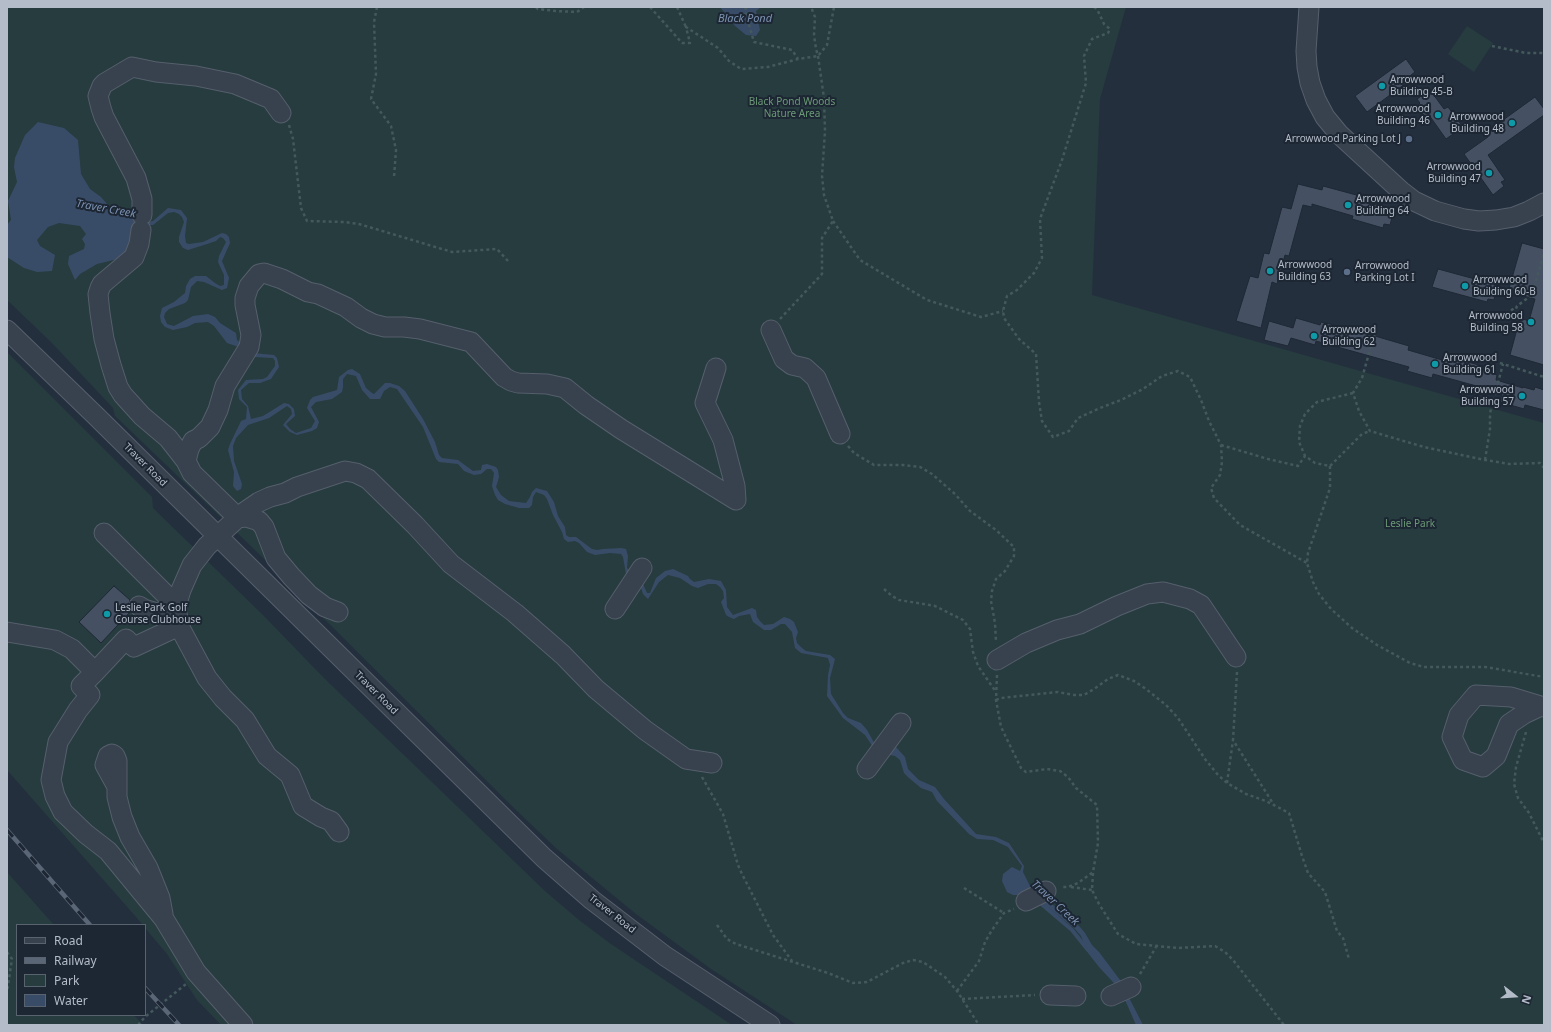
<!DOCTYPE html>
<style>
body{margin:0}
#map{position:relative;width:1551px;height:1032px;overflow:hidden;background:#242f3e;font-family:"Noto Sans",sans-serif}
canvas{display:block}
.frame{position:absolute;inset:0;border:8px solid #b4bcc9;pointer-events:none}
.legend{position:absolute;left:16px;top:924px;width:130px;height:92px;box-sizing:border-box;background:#1d2633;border:1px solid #59626f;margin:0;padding:5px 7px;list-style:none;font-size:12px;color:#b4bcc9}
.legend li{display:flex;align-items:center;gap:8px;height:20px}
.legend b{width:20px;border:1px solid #59626f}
.north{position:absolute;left:1495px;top:976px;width:40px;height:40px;-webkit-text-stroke:3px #1d2633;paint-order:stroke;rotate:107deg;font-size:11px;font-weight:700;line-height:16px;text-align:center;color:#b4bcc9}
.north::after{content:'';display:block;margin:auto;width:14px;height:18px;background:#b4bcc9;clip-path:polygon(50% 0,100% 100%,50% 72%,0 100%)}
</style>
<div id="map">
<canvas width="1551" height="1032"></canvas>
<div class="frame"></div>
<ul class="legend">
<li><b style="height:5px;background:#38414e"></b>Road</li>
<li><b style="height:5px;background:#5a6575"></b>Railway</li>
<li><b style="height:11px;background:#263c3f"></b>Park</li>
<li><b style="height:11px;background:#394c67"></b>Water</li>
</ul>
<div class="north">N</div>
</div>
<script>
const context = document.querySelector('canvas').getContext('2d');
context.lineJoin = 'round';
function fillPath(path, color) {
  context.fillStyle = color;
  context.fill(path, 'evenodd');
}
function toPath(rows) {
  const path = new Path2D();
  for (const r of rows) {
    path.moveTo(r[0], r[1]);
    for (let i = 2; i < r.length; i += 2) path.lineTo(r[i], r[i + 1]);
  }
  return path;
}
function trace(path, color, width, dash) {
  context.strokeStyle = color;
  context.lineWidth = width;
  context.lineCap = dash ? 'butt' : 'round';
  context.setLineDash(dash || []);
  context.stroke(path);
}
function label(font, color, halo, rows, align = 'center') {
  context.font = font + ' "Noto Sans",sans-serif';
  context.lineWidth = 4;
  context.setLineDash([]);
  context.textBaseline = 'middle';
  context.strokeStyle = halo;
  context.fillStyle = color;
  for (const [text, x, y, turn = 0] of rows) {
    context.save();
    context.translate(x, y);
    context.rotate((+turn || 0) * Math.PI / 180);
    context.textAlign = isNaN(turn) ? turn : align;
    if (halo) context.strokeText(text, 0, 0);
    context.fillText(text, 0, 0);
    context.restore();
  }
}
fillPath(toPath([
 [7,7,1126,7,1100,99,1092,295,1544,423,1544,1025,797,1025,711,969,636,914,557,849,516,810,255,550,115,416,113,408,51,342,7,300],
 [1467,26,1493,43,1474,72,1448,54],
 [7,352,152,497,153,508,263,615,324,678,545,891,579,920,611,944,732,1025,221,1025,197,1000,167,954,145,928,145,925,143,925,7,770],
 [7,872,54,925,17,925,17,1015,134,1015,143,1025,7,1025]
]), '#263c3f');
fillPath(toPath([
 [720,7,761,7,756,11,760,30,756,36,746,35,735,26],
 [38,122,64,128,78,140,81,174,90,189,101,197,113,211,145,222,153,221,168,208,181,210,187,218,185,236,186,243,189,244,203,242,222,233,226,234,229,237,230,243,222,261,229,278,227,288,222,290,204,282,197,281,191,287,188,300,185,303,169,309,165,313,164,317,167,324,174,326,193,316,208,314,215,317,220,323,236,333,237,340,253,353,274,355,277,358,279,367,271,379,260,383,249,383,241,390,242,399,248,406,251,419,263,416,284,403,289,404,294,409,295,416,286,424,290,429,296,433,311,428,315,421,307,408,310,400,313,397,337,390,339,377,348,370,352,369,360,374,366,388,372,393,374,394,385,383,390,383,399,386,405,391,423,419,435,442,439,455,442,458,458,460,473,471,481,470,482,465,487,464,496,467,498,470,499,477,496,487,501,495,509,501,526,503,530,497,532,492,536,488,547,491,554,502,558,516,565,527,566,535,569,537,576,537,592,549,597,550,603,549,621,548,626,549,628,556,627,568,643,584,647,593,650,593,656,578,665,571,673,569,688,576,690,579,694,582,709,579,721,581,726,590,727,607,733,615,752,608,756,610,757,617,760,621,764,625,773,624,784,617,790,619,794,622,798,632,796,638,797,643,802,648,806,651,830,655,835,659,830,678,831,694,843,713,848,718,861,723,867,730,876,746,895,746,905,757,908,769,919,780,935,787,944,799,976,834,996,837,1009,843,1024,866,1023,872,1030,886,1080,927,1085,933,1092,945,1099,952,1120,980,1143,1025,1136,1025,1122,993,1112,981,1099,967,1088,953,1081,936,1075,929,1029,892,1024,892,1018,895,1013,895,1007,892,1002,881,1003,874,1012,867,1020,871,1022,866,1008,847,993,840,977,839,969,834,937,801,932,792,921,788,909,778,904,773,900,760,895,756,890,755,883,756,875,750,865,735,843,718,827,696,828,675,830,665,828,658,801,653,795,648,792,632,785,624,781,624,771,630,764,630,753,622,750,614,739,616,734,619,729,617,726,615,721,602,724,598,723,591,720,587,716,584,708,584,698,588,692,586,680,578,668,575,659,582,648,599,643,594,640,585,626,574,623,557,621,554,610,553,595,555,587,552,579,543,575,541,568,542,564,539,562,532,553,515,547,499,544,495,536,492,533,497,532,505,529,508,519,508,505,504,498,500,495,495,492,486,494,473,491,469,487,469,481,474,474,475,464,471,458,464,439,462,436,459,423,427,397,389,390,387,384,391,380,399,370,399,362,390,356,376,347,374,343,379,343,387,342,392,332,399,316,402,311,407,319,422,317,428,312,431,297,435,290,432,283,425,292,414,291,409,287,406,269,418,248,425,236,438,233,446,234,461,242,484,241,489,237,491,233,486,234,472,228,450,230,444,241,421,246,419,247,407,239,399,238,390,246,380,263,379,267,377,275,366,275,361,273,358,254,357,239,347,227,343,214,326,208,322,195,323,187,327,173,330,165,327,161,322,160,316,162,308,174,302,185,293,186,286,190,279,195,276,206,276,215,283,220,286,224,285,224,275,218,262,219,256,226,242,223,238,220,237,216,241,207,244,188,250,183,248,179,242,179,237,184,222,182,217,179,214,174,212,168,213,153,225,147,225,128,253,122,258,97,264,80,274,75,280,68,264,69,256,84,249,85,244,82,239,86,234,80,226,59,223,48,227,37,240,40,246,55,255,52,271,37,272,24,268,7,257,7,225,11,220,8,201,17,182,14,167,15,158,25,135]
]), '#394c67');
trace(toPath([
 [1038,901,1072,930,1088,950]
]), '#394c67', 4);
const building = toPath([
 [1406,59,1415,72,1411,75,1413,78,1367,112,1355,96,1406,59],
 [1430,90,1444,109,1448,107,1463,127,1446,139,1429,115,1425,117,1417,106,1420,103,1417,99,1430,90],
 [1535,97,1544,109,1544,115,1488,155,1505,180,1501,182,1504,186,1493,195,1464,154,1488,137,1485,133,1535,97],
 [1298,184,1322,190,1323,186,1360,196,1358,200,1394,210,1390,225,1384,224,1383,228,1352,219,1353,216,1312,204,1312,207,1303,205,1289,256,1285,255,1277,284,1272,282,1261,328,1236,321,1250,276,1258,278,1264,253,1269,254,1282,207,1291,209,1298,184],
 [1522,243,1544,249,1544,365,1510,355,1520,318,1529,321,1535,299,1508,292,1522,243],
 [1438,269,1497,285,1494,300,1488,299,1487,302,1432,287,1438,269],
 [1296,318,1320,325,1321,322,1351,329,1409,346,1408,350,1442,360,1443,356,1456,360,1457,359,1493,369,1492,373,1497,375,1496,380,1523,388,1523,387,1534,390,1535,387,1544,390,1544,410,1525,405,1524,409,1500,402,1502,393,1433,374,1432,378,1407,371,1409,367,1316,341,1315,345,1291,338,1288,346,1264,340,1269,321,1293,328,1296,318],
 [114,586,130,600,128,606,130,612,101,643,79,622,114,586]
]);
fillPath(building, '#455162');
trace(building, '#1f2835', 1);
const minor = toPath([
 [1309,7,1306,51,1307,67,1310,83,1316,100,1325,117,1339,134,1401,191,1414,201,1435,211,1464,219,1479,221,1496,220,1514,217,1529,211,1544,203],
 [142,215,142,199,136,178,104,117,101,108,98,96,102,86,105,83,132,67,156,72,196,76,235,84,271,99,281,113],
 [141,230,139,244,134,257,102,284,100,288,98,294,100,313,104,339,111,365,118,387,123,395,142,416,168,438,186,461,192,473,233,513,235,519,234,521],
 [7,330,96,416,544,858,592,900,665,956,770,1025],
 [771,330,784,359,792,365,805,368,816,378,840,434],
 [186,461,189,449,193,441,199,438,210,427,218,410,225,386,249,347,251,335,245,305,245,298,249,286,259,274,264,273,282,279,308,292,318,294,346,307,361,318,373,324,385,327,404,327,420,329,471,342,504,377,511,381,518,383,547,384,565,388,586,405,621,429,736,500,735,486,723,440,705,403,716,368],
 [237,518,246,517,259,521,264,527,276,558,291,576,309,595,325,607,338,612],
 [104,533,166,595,178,600],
 [139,606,144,609,157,613,177,613],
 [615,609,642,568],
 [7,632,55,640,72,649,95,672,126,639,134,647,179,626],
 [997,660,1026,643,1057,630,1080,624,1117,606,1147,594,1163,592,1190,599,1201,605,1236,657],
 [95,672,81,686,90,695,78,710,58,742,51,780,55,796,63,812,86,834,108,851,164,919,196,972,243,1025],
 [1541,706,1524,714,1509,724,1496,756,1483,767,1463,760,1452,737,1459,715,1476,695,1511,697,1544,707],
 [867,769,901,723],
 [116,785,105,765,108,756,112,754,115,756,117,761,117,797,122,817,130,837,148,868,160,898,163,914],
 [339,832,331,821,321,817,303,806,290,775,267,756,245,720,223,698,207,678,179,626,177,613,178,600,181,590,192,565,207,546,243,513,259,502,270,497,285,493,297,487,345,471,356,473,368,479,415,525,451,564,515,613,563,655,596,689,645,730,686,759,712,763],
 [1026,901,1046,891],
 [1050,995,1076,996],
 [1111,996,1131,987]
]);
trace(minor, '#565f6c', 21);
trace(toPath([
 [377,7,374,22,376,74,371,99,391,126,396,150,394,177],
 [536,7,538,9,556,11,577,12,584,7],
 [650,7,682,43,690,43,686,27,718,48,729,61,741,69,768,67,798,59,818,56,827,45,834,7],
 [677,7,686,27],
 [746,7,745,11,754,42,792,50,798,59],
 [1094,7,1097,9,1104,24,1110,29,1108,33,1092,39,1084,56,1086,83,1062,160,1040,219,1042,258,1034,273,1017,290,1007,296,1003,311,1004,318,1019,339,1036,354,1039,402,1042,421,1053,437,1069,431,1078,418,1100,408,1121,400,1143,389,1162,376,1178,371,1190,377,1201,400,1209,421,1221,445,1222,462,1220,475,1211,488,1214,498,1240,525,1307,563],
 [1492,46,1526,53,1544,53],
 [289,125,293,139,301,208,307,221,344,222,359,224,452,252,497,249,508,261],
 [833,221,860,260,927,300,981,317,1003,311],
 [1501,317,1516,307],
 [780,319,822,274,822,238,833,221,824,195,822,176,825,131,824,98,818,56,816,49,814,35,815,17,811,7],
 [1512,320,1517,306,1532,295,1544,253],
 [1376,329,1362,378,1353,393,1359,411,1370,431,1424,447,1485,460,1509,464,1540,463,1544,468],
 [1500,363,1544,377],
 [1353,393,1317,402,1305,414,1300,426,1299,442,1305,456,1315,463,1330,466,1362,434,1370,431],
 [1221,445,1268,459,1298,466,1305,456],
 [848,446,854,453,874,465,903,465,920,467,932,474,955,494,970,511,996,530,1014,547,1014,556,1005,571,996,579,992,591,991,601,995,623,996,642],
 [1485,460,1490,429,1490,413,1503,364],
 [1330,466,1330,488,1308,553,1307,563,1313,582,1319,594,1331,609,1352,628,1377,645,1410,663,1424,667,1485,667,1544,677],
 [884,589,892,596,899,600,935,606,963,620,970,629,973,652,978,666,996,692],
 [1237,672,1233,740,1274,805],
 [997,675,996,700,1001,727,1021,768,1026,772,1047,769,1060,771,1068,777,1076,788,1097,805,1098,843,1093,872,1078,883,1068,887,1061,887],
 [996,700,1001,698,1058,692,1074,695,1084,695,1094,689,1108,679,1118,675,1134,681,1146,689,1166,705,1178,718,1205,759,1218,775,1227,783,1246,794,1266,801,1289,813,1302,856,1308,873,1325,892,1337,931,1343,938,1349,959],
 [1526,732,1516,767,1514,784,1518,798,1529,813,1544,843],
 [702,777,723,814,738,865,742,874,773,935,792,961],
 [1227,783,1233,740],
 [1093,873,1092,890,1099,904,1118,934,1136,944,1178,948,1215,946,1225,952,1233,960,1284,1025],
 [1071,887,1092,890],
 [964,888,1004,913],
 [717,925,727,939,736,944,828,973,853,983,867,982,903,963,913,960,923,962,945,977,957,991,979,1025],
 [7,952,12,959,7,992],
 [1140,974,1156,947],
 [957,991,979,961,985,942,992,930,1004,913,1014,909],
 [962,999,1035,995],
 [138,1025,145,1017,186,984]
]), '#44595c', 2.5, [3, 3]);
trace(minor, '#38414e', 19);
const rail = toPath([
 [7,830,90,925],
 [145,988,179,1025]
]);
trace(rail, '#5a6575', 4.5);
trace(rail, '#1d2633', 3, [9]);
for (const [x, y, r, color] of [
 [1382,86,4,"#0f9aa8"],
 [1438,115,4,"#0f9aa8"],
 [1512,123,4,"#0f9aa8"],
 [1409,139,4,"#5c6f8a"],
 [1489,173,4,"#0f9aa8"],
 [1348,205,4,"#0f9aa8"],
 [1270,271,4,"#0f9aa8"],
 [1347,272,4,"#5c6f8a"],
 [1465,286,4,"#0f9aa8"],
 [1531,322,4,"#0f9aa8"],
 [1314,336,4,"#0f9aa8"],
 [1435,364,4,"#0f9aa8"],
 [1522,396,4,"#0f9aa8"],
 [107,614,4,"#0f9aa8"]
]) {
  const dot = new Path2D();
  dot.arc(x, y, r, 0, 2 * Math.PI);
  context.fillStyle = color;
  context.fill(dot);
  trace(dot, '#1d2633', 1.5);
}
label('10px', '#b4bcc9', '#1d2633', [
 ["Arrowwood",1390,80],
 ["Building 45-B",1390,92],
 ["Arrowwood",1430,109,"right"],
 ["Building 46",1430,121,"right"],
 ["Arrowwood",1504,117,"right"],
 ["Building 48",1504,129,"right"],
 ["Arrowwood Parking Lot J",1401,139,"right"],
 ["Arrowwood",1481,167,"right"],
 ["Building 47",1481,179,"right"],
 ["Arrowwood",1356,199],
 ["Building 64",1356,211],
 ["Arrowwood",1278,265],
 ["Building 63",1278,277],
 ["Arrowwood",1355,266],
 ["Parking Lot I",1355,278],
 ["Arrowwood",1473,280],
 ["Building 60-B",1473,292],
 ["Arrowwood",1523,316,"right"],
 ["Building 58",1523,328,"right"],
 ["Arrowwood",1322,330],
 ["Building 62",1322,342],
 ["Arrowwood",1443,358],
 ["Building 61",1443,370],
 ["Arrowwood",1514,390,"right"],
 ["Building 57",1514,402,"right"],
 ["Leslie Park Golf",115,608],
 ["Course Clubhouse",115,620]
], 'left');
label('10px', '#6b9a76', '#1d2633', [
 ["Black Pond Woods",792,102],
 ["Nature Area",792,114],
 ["Leslie Park",1410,524]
]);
label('10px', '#b4bcc9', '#1d2633', [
 ["Traver Road",145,465,45],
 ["Traver Road",376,693,45],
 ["Traver Road",612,914,38]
]);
label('italic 11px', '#7c92b1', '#1d2633', [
 ["Black Pond",745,19],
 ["Traver Creek",106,209,10],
 ["Traver Creek",1055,903,43]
]);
</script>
